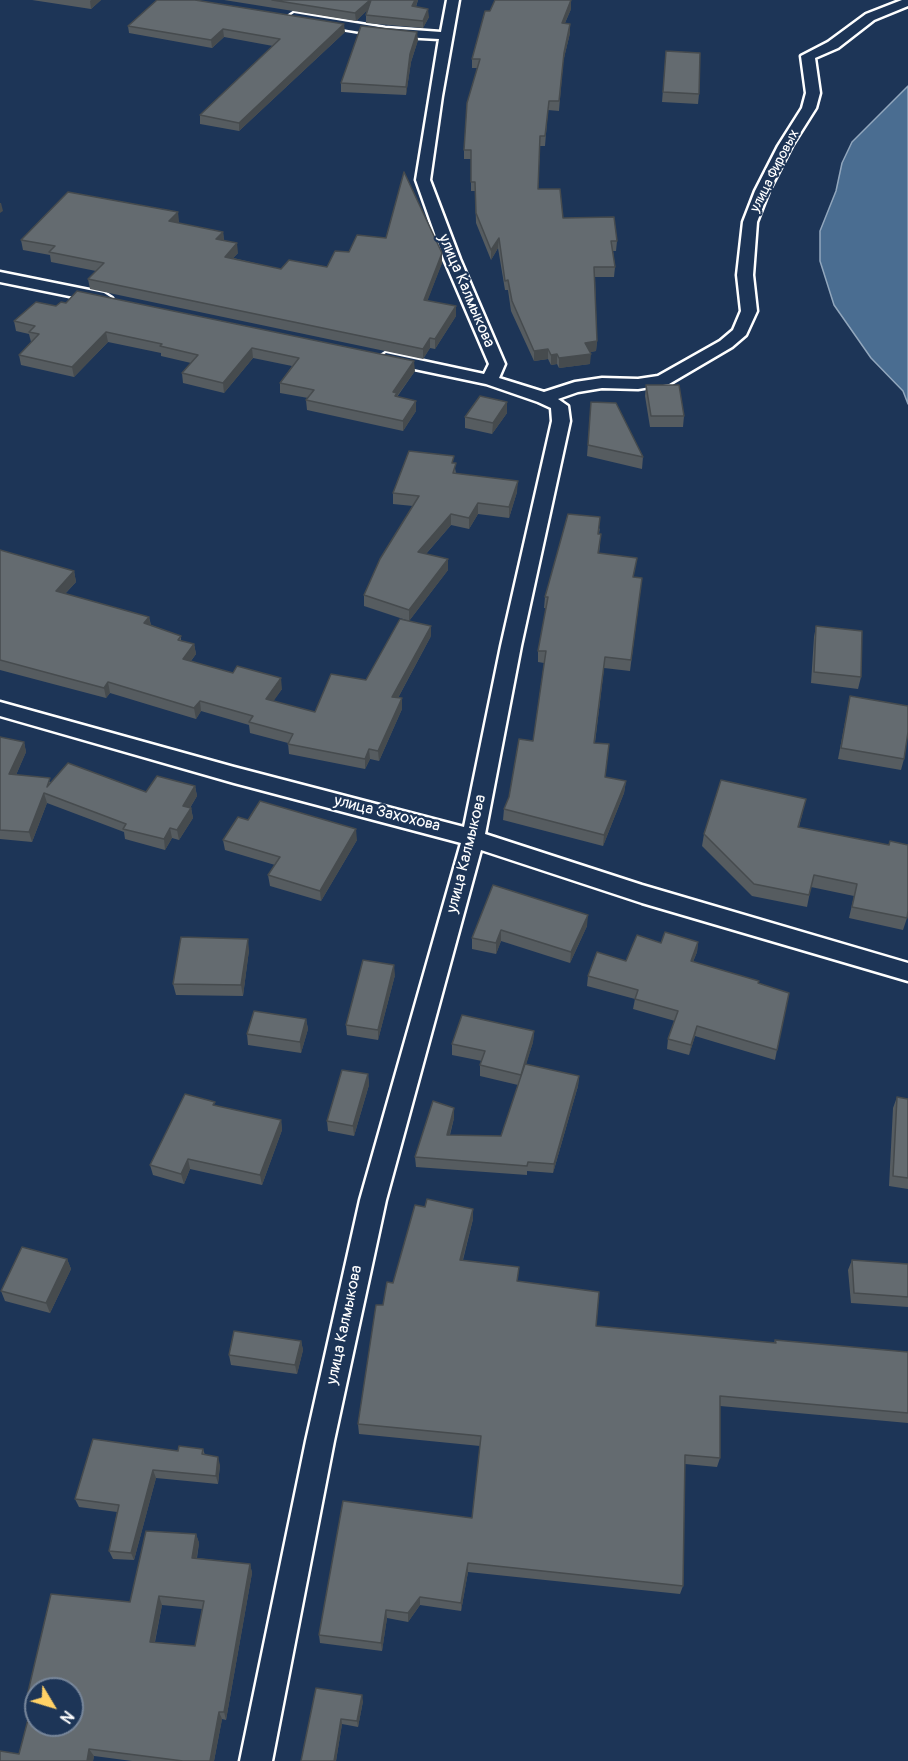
<!DOCTYPE html>
<meta charset="utf-8">
<style>
body{margin:0}
#map{position:relative;width:908px;height:1761px;overflow:hidden;background:#1d3557;font-family:Pangolin,sans-serif}
canvas{display:block}
.north{position:absolute;left:24px;top:1677px;width:60px;height:60px;box-sizing:border-box;background:#1d3557;border:2px solid #77869a;border-radius:50%;rotate:128deg;font-size:16px;font-weight:700;line-height:24px;text-align:center;color:#fff}
.north::after{content:'';display:block;margin:auto;width:21px;height:27px;background:#ffd166;clip-path:polygon(50% 0,100% 100%,50% 72%,0 100%)}
</style>
<div id="map">
<canvas width="908" height="1761"></canvas>
<div class="north">N</div>
</div>
<script>
const context = document.querySelector('canvas').getContext('2d');
context.lineJoin = 'round';
function fillPath(path, color) {
  context.fillStyle = color;
  context.fill(path, 'evenodd');
}
function toPath(rows) {
  const path = new Path2D();
  for (const r of rows) {
    path.moveTo(r[0], r[1]);
    for (let i = 2; i < r.length; i += 2) path.lineTo(r[i], r[i + 1]);
  }
  return path;
}
function trace(path, color, width, dash) {
  context.strokeStyle = color;
  context.lineWidth = width;
  context.lineCap = dash ? 'butt' : 'round';
  context.setLineDash(dash || []);
  context.stroke(path);
}
function label(font, color, halo, rows, align = 'center') {
  context.font = font + ' Pangolin,sans-serif';
  context.lineWidth = 4.5;
  context.setLineDash([]);
  context.textBaseline = 'middle';
  context.strokeStyle = halo;
  context.fillStyle = color;
  for (const [text, x, y, turn = 0] of rows) {
    context.save();
    context.translate(x, y);
    context.rotate((+turn || 0) * Math.PI / 180);
    context.textAlign = isNaN(turn) ? turn : align;
    if (halo) context.strokeText(text, 0, 0);
    context.fillText(text, 0, 0);
    context.restore();
  }
}
const water = toPath([
 [908,86,908,404,903,391,871,358,834,305,820,261,820,231,836,191,842,163,852,142,908,86]
]);
fillPath(water, '#4a6d91');
trace(water, '#92a7bd', 1.5);
const minor = toPath([
 [447,0,459,0,442,96,430,180,460,259,505,364,499,378,544,392,575,382,602,378,638,379,658,376,720,341,733,330,741,311,737,275,743,222,755,191,778,146,802,108,806,93,801,56,828,42,866,14,902,0,908,0,908,6,874,20,838,48,815,58,820,93,816,108,792,146,769,191,757,222,753,275,757,311,746,335,732,347,669,384,638,389,602,388,578,392,558,399,568,406,570,421,521,646,485,834,642,885,908,963,908,981,642,903,481,850,386,1200,334,1441,272,1761,240,1761,306,1441,360,1200,461,843,234,783,0,716,0,702,234,767,464,827,501,646,552,421,551,408,538,402,486,384,386,363,378,358,386,353,484,374,489,364,444,259,416,180,439,39,385,36,294,21,288,17,294,13,385,28,441,32,447,0],
 [0,272,104,293,112,298,104,303,0,282,0,272]
]);
trace(minor, '#fff', 5);
fillPath(minor, '#1d3557');
fillPath(toPath([
 [32,0,101,0,91,9],
 [224,0,418,0,416,7,429,17,423,28,366,23,366,15,367,10,356,21],
 [571,9,565,23,570,33,563,62,559,111,548,110,545,146,540,146,538,189,563,218,617,241,616,251,613,251,615,267,614,277,595,277,597,341,596,351,590,352,590,364,559,368,557,364,551,365,548,359,534,361,511,311,508,290,505,290,498,248,491,260,476,223,475,191,471,191,471,159,464,159,464,150,477,68,472,68,472,59],
 [128,26,345,32,239,131,200,124,200,115,273,46,224,37,212,48,129,33],
 [418,40,411,62,406,95,341,92,341,83],
 [666,51,699,94,698,104,662,102],
 [179,221,178,223,223,232,224,241,238,253,233,258,281,269,327,267,349,252,442,253,442,263,427,301,456,306,456,316,435,349,430,348,423,359,90,289,88,279,96,271,51,262,50,255,23,250,21,240],
 [56,306,415,371,397,397,416,401,416,411,403,431,307,410,306,400,308,398,280,393,280,383,292,366,253,358,224,393,183,383,182,373,191,363,161,356,161,353,108,342,74,377,21,365,19,355,32,342,31,342,29,334,16,331,14,321],
 [646,385,684,416,683,427,650,427,645,396],
 [507,402,507,413,492,434,465,428,465,417],
 [591,402,643,457,642,469,587,456],
 [454,463,456,473,517,492,509,518,478,514,469,529,451,525,426,554,448,570,409,621,364,606,364,595,413,506,393,504,393,493],
 [600,528,599,534,600,545,599,554,634,578,642,578,630,671,604,668,595,743,605,777,626,781,624,793,603,846,503,820,504,809,533,741,544,663,538,662,538,651,546,608,544,608,545,597],
 [0,550,74,571,76,582,65,594,149,617,151,625,181,636,181,641,194,644,196,654,191,661,282,689,273,701,315,712,366,680,431,636,398,698,402,709,379,761,370,759,365,769,289,754,288,743,250,733,249,725,201,711,196,719,110,693,106,698,0,670],
 [816,626,861,677,858,689,811,683,814,637],
 [850,696,904,759,901,770,838,759],
 [0,737,24,742,26,752,16,775,51,782,146,792,195,786,197,796,190,808,191,808,193,818,179,840,172,838,165,850,125,839,124,832,47,803,32,842,0,839],
 [803,811,799,827,907,918,903,930,849,918,854,896,811,887,807,907,752,896,702,846,704,834],
 [248,820,357,840,321,901,270,886,268,875,275,865,225,850,223,840],
 [493,885,587,926,570,963,501,941,496,954,472,949,472,938],
 [698,942,697,952,693,962,758,984,777,1050,775,1060,695,1036,689,1055,667,1049,668,1039,675,1021,633,1009,635,999,587,986,588,976,626,961,661,943],
 [249,950,243,996,176,995,173,984],
 [395,975,378,1040,347,1035,346,1025],
 [306,1019,308,1029,301,1053,248,1045,247,1034],
 [534,1031,533,1042,526,1064,579,1076,578,1086,553,1173,527,1171,527,1175,416,1167,415,1157,454,1118,450,1135,501,1136,518,1085,480,1076,480,1065,482,1061,452,1055,452,1044],
 [368,1074,369,1085,354,1136,328,1131,327,1121],
 [897,1097,908,1099,908,1189,889,1186,893,1108],
 [216,1106,281,1120,282,1130,262,1185,190,1169,184,1184,153,1175,150,1165],
 [425,1207,473,1209,473,1219,463,1260,517,1281,596,1326,774,1343,775,1340,908,1352,908,1423,720,1406,720,1458,717,1467,685,1464,683,1586,680,1594,468,1572,461,1611,420,1605,408,1622,387,1618,382,1651,320,1643,319,1635,472,1518,480,1446,359,1434,358,1424,383,1305],
 [67,1259,71,1269,50,1313,5,1301,1,1291],
 [852,1260,908,1264,908,1307,851,1303,848,1270],
 [301,1341,303,1350,297,1374,231,1365,229,1355],
 [203,1449,205,1455,220,1465,218,1484,156,1478,134,1560,113,1559,109,1551,117,1512,79,1507,75,1499,178,1451],
 [196,1534,199,1543,197,1558,250,1564,252,1573,226,1720,222,1719,214,1761,132,1761,94,1756,93,1761,0,1761,19,1754,33,1700,28,1692,130,1602],
 [162,1605,202,1609,195,1646,155,1642],
 [316,1688,363,1701,358,1727,342,1724,336,1761,301,1761]
]), '#565c60');
fillPath(toPath([
 [91,0,101,0,91,9,90,1],
 [370,0,372,0,372,6,356,21,355,13],
 [415,0,418,0,413,14,412,6],
 [571,0,571,9,561,32,562,23],
 [428,9,429,17,423,28,423,21],
 [344,24,345,32,239,131,239,123],
 [570,24,570,33,563,62,559,111,564,53],
 [223,29,224,37,212,48,211,40],
 [417,32,418,40,411,62,406,95,406,87,410,54],
 [0,203,1,203,3,211,0,213],
 [178,212,179,221,171,231,169,221],
 [223,232,224,241,216,239],
 [499,238,498,248,491,260,491,250],
 [237,243,238,253,226,266,225,257],
 [442,253,442,263,424,310,424,300],
 [456,306,456,316,435,349,435,339],
 [106,332,108,342,74,377,72,367],
 [430,338,430,348,423,359,423,349],
 [597,341,596,351,585,353,585,343],
 [252,348,253,358,224,393,223,383],
 [548,349,548,359,534,361,534,351],
 [557,354,557,364,551,365,551,355],
 [591,354,590,364,559,368,559,358],
 [414,361,415,371,397,396,398,403,393,392],
 [416,401,416,411,403,431,403,421],
 [507,402,507,413,492,434,493,423],
 [518,481,517,492,509,518,509,507],
 [478,503,478,514,469,529,469,518],
 [451,514,451,525,418,563,418,552],
 [448,559,448,570,409,621,409,610],
 [74,571,76,582,58,601,56,591],
 [149,617,151,627,144,623],
 [431,626,431,636,393,707,392,697],
 [194,644,196,654,185,669,183,659],
 [281,678,282,689,268,709,266,699],
 [108,682,110,693,106,698,104,688],
 [402,698,402,709,379,761,378,751],
 [200,701,201,711,196,719,194,708],
 [24,742,26,752,12,784,9,774],
 [369,749,370,759,365,769,365,759],
 [626,781,624,793,603,846,604,835],
 [195,786,197,796,185,816,183,806],
 [44,793,47,803,32,842,29,832],
 [191,808,193,818,179,840,177,830],
 [170,828,172,838,165,850,164,839],
 [356,829,357,840,321,901,320,891],
 [588,915,587,926,570,963,571,952],
 [501,930,501,941,496,954,496,943],
 [248,939,249,950,243,996,241,985],
 [698,942,697,952,689,971,691,961],
 [394,965,395,975,378,1040,378,1030],
 [306,1019,308,1029,301,1053,300,1042],
 [697,1026,695,1036,689,1055,691,1045],
 [534,1031,533,1042,520,1085,521,1075],
 [368,1074,369,1085,354,1136,353,1126],
 [579,1076,578,1086,553,1173,554,1164],
 [454,1108,454,1118,447,1144,447,1135],
 [281,1120,282,1130,262,1185,260,1175],
 [188,1159,190,1169,184,1184,181,1174],
 [473,1209,473,1219,460,1270,460,1260],
 [67,1259,71,1269,50,1313,46,1303],
 [301,1341,303,1350,297,1374,295,1365],
 [218,1457,220,1465,218,1484,216,1476],
 [153,1470,156,1478,134,1560,131,1553],
 [196,1534,199,1543,195,1567,192,1558],
 [468,1563,468,1572,461,1611,461,1603],
 [250,1564,252,1573,226,1720,224,1712],
 [159,1596,162,1605,153,1650,150,1642],
 [420,1597,420,1605,408,1622,408,1613],
 [386,1610,387,1618,382,1651,381,1643],
 [362,1695,363,1701,358,1727,357,1721],
 [219,1712,222,1719,214,1761,210,1761],
 [341,1719,342,1724,336,1761,334,1761],
 [89,1749,94,1756,93,1761,87,1761]
]), '#464b4e');
const building = toPath([
 [157,0,195,0,344,24,239,123,200,115,280,39,223,29,211,40,128,26,157,0],
 [272,0,370,0,355,13,272,0],
 [371,0,415,0,412,6,428,9,423,21,366,15,371,0],
 [495,0,571,0,562,23,570,24,564,53,559,101,549,101,545,136,540,136,538,189,560,189,563,218,614,217,617,241,611,241,615,267,594,267,597,341,585,343,591,354,559,358,557,354,551,355,548,349,534,351,512,301,508,280,505,281,499,238,491,250,476,213,475,182,471,182,471,150,464,150,467,103,480,59,472,59,485,11,490,11,495,0],
 [361,26,417,32,410,54,406,87,341,83,361,26],
 [666,51,700,53,699,94,663,92,666,51],
 [404,172,442,253,424,300,456,306,435,339,430,338,423,349,88,279,104,263,49,252,55,246,21,240,68,192,178,212,169,221,223,232,216,239,237,243,225,257,281,269,289,260,327,267,335,251,349,252,357,235,386,238,404,172],
 [77,291,414,361,393,392,397,393,395,396,416,401,403,421,306,400,314,390,280,383,299,358,252,348,223,383,182,373,198,355,160,346,162,344,106,332,72,367,19,355,39,334,29,332,35,326,14,321,36,302,56,306,61,302,66,303,77,291],
 [646,385,679,385,684,416,651,416,646,385],
 [480,396,507,402,493,423,465,417,480,396],
 [591,402,616,403,643,457,588,445,591,402],
 [409,451,454,456,452,463,456,463,453,473,518,481,509,507,478,503,469,518,451,514,418,552,448,559,409,610,364,595,380,559,419,496,393,493,409,451],
 [568,514,600,517,598,534,601,534,598,553,637,558,633,577,642,578,631,660,605,657,594,743,609,744,605,777,626,781,604,835,504,809,509,797,519,739,533,741,546,651,538,651,548,597,545,597,568,514],
 [0,550,74,571,56,591,149,617,144,623,181,636,178,640,194,644,183,659,233,673,237,666,281,678,266,699,315,712,331,674,366,680,400,619,431,626,392,697,402,698,378,751,369,749,365,759,288,744,293,734,249,722,253,716,200,701,194,708,108,682,104,688,0,660,0,550],
 [816,626,862,631,861,677,814,672,816,626],
 [850,696,908,706,908,732,904,759,841,748,850,696],
 [0,737,24,742,9,774,50,778,47,787,68,763,146,792,157,776,195,786,183,806,191,808,177,830,170,828,164,839,123,829,126,824,44,793,29,832,0,830,0,737],
 [721,780,806,799,798,827,889,845,890,841,908,845,908,911,907,918,852,907,857,884,814,875,809,895,754,884,704,834,721,780],
 [260,801,356,829,320,891,268,875,280,857,223,840,238,817,248,820,260,801],
 [493,885,588,915,571,952,501,930,496,943,472,938,493,885],
 [665,932,698,942,691,961,759,981,758,983,789,993,777,1050,697,1026,691,1045,668,1039,678,1011,635,999,638,990,588,976,597,952,626,961,637,935,661,943,665,932],
 [181,937,248,939,241,985,173,984,181,937],
 [363,960,394,965,378,1030,346,1025,363,960],
 [254,1011,306,1019,300,1042,247,1034,254,1011],
 [462,1015,534,1031,521,1075,480,1065,485,1051,452,1044,462,1015],
 [525,1064,579,1076,554,1164,528,1162,527,1166,415,1157,433,1101,454,1108,447,1135,501,1136,525,1064],
 [342,1070,368,1074,353,1126,327,1121,342,1070],
 [185,1094,215,1102,213,1105,281,1120,260,1175,188,1159,181,1174,150,1165,185,1094],
 [897,1097,908,1099,908,1178,893,1176,897,1097],
 [427,1199,473,1209,460,1260,519,1267,517,1281,599,1292,596,1326,776,1343,775,1340,908,1352,908,1413,720,1396,720,1458,685,1455,683,1586,468,1563,461,1603,420,1597,408,1613,386,1610,381,1643,319,1635,343,1501,472,1518,481,1436,358,1424,376,1305,383,1305,387,1282,393,1283,415,1205,425,1207,427,1199],
 [22,1247,67,1259,46,1303,1,1291,22,1247],
 [852,1260,908,1264,908,1297,854,1293,852,1260],
 [234,1331,301,1341,295,1365,229,1355,234,1331],
 [93,1439,178,1451,179,1446,203,1449,202,1454,218,1457,216,1476,153,1470,131,1553,109,1551,119,1505,75,1499,93,1439],
 [146,1531,196,1534,192,1558,250,1564,224,1712,219,1712,210,1761,183,1761,89,1749,87,1761,0,1761,0,1751,19,1754,35,1693,28,1692,51,1594,130,1602,146,1531],
 [159,1596,204,1601,195,1646,150,1642,159,1596],
 [36,1689,72,1689,72,1725,36,1725,36,1689],
 [316,1688,362,1695,357,1721,341,1719,334,1761,301,1761,316,1688]
]);
fillPath(building, '#646b70');
trace(building, '#464b4e', 1.5);
label('14px', '#fff', '#1d3557', [
 ["улица Фировых",775,171,-63]
]);
label('16px', '#fff', '#1d3557', [
 ["улица Калмыкова",466,291,67],
 ["улица Захохова",387,814,14],
 ["улица Калмыкова",467,854,-76],
 ["улица Калмыкова",345,1325,-78]
]);
</script>
